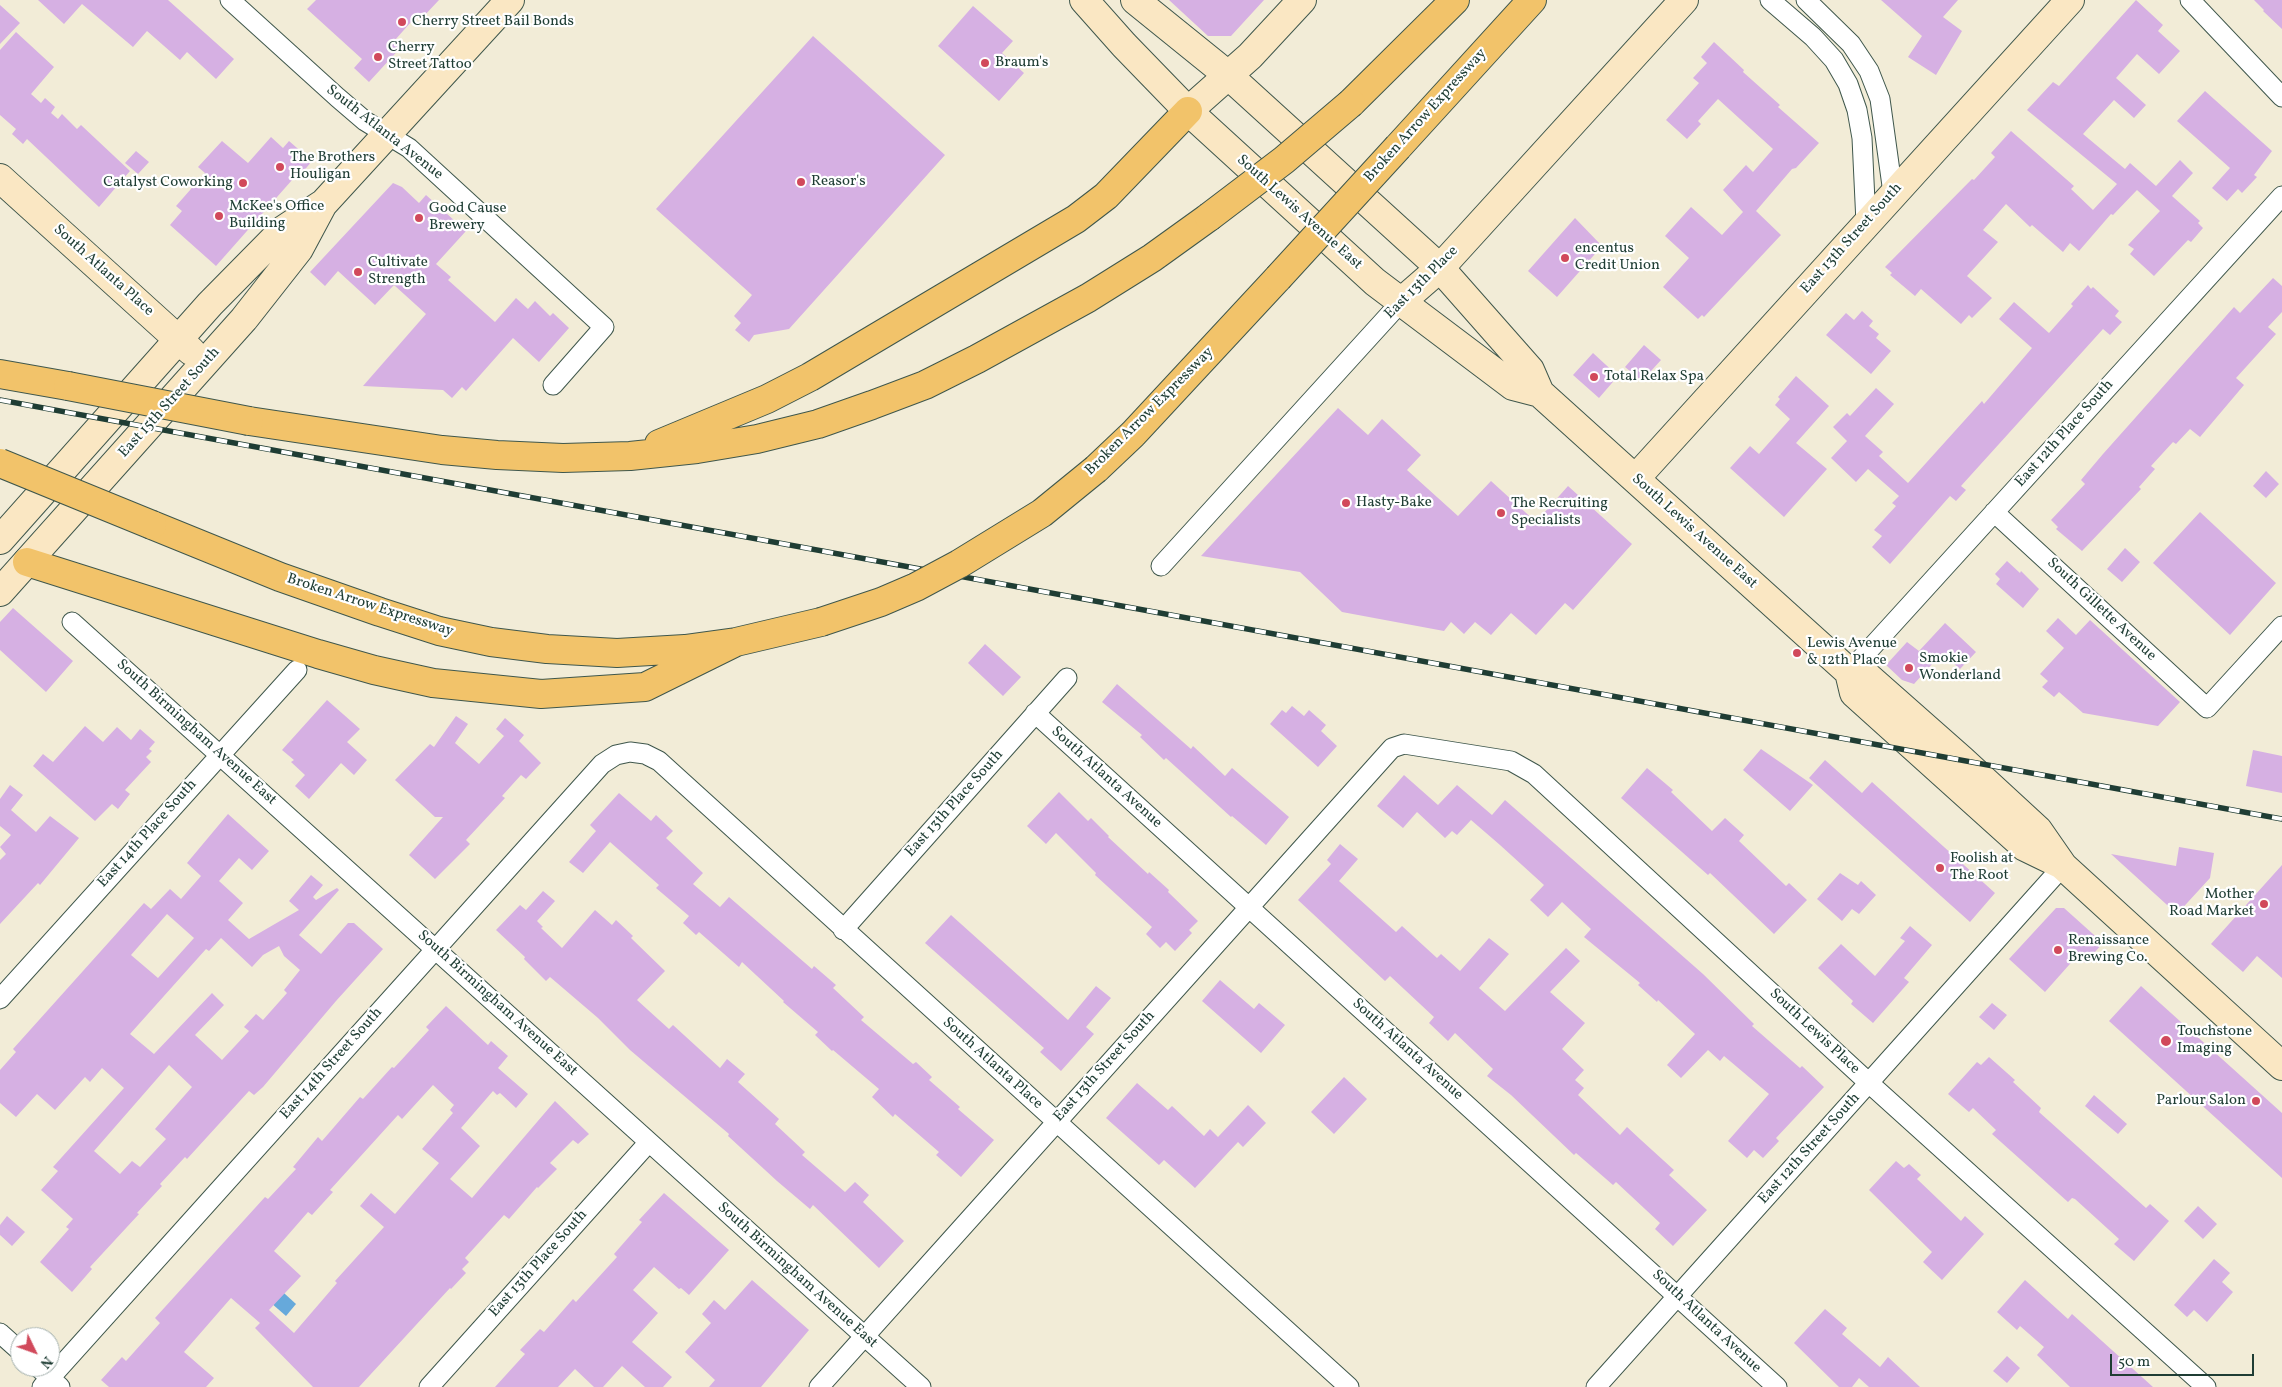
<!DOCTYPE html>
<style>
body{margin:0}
#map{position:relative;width:2282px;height:1387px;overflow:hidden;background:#f2ecd7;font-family:Vollkorn,serif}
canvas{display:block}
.north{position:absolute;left:10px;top:1327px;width:50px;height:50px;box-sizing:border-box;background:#fff;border:1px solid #a5b1ae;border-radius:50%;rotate:132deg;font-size:14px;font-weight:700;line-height:20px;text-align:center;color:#1f3d34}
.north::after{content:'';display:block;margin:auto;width:18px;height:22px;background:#d1495b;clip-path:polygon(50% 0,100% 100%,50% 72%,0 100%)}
.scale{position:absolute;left:2110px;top:1354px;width:144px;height:22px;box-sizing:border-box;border:2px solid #1f3d34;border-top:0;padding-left:6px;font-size:15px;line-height:18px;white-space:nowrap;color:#1f3d34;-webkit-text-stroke:4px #fff;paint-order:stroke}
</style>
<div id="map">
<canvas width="2282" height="1387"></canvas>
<div class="north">N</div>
<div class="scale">50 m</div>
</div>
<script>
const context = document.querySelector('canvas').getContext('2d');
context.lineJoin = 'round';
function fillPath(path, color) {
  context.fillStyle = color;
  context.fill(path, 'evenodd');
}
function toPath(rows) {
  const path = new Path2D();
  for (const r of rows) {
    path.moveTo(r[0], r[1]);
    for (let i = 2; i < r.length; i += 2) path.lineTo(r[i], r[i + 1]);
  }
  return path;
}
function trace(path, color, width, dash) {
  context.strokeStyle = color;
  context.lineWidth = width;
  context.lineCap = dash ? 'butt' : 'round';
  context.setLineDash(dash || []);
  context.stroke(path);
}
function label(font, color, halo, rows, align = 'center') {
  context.font = font + ' Vollkorn,serif';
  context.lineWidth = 4.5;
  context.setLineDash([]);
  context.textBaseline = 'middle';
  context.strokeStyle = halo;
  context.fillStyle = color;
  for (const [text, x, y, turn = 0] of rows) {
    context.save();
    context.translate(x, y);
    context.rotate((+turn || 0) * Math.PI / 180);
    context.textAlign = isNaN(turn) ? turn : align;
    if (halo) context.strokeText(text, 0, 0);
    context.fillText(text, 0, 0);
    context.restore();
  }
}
fillPath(toPath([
 [274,1284,296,1304,286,1316,263,1296]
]), '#66a9db');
fillPath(toPath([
 [38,0,168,0,234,59,216,79,187,52,180,60,147,31,133,47,82,4,64,24],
 [316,0,439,0,423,17,419,13,395,40,402,46,369,82,354,68,362,59,307,9],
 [1169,0,1264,0,1231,36,1208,36],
 [1881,0,1958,0,1943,17,1962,31,1936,75,1908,57,1922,36],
 [2136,0,2163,25,2158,31,2180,51,2159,74,2137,54,2116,78,2146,105,2134,118,2114,100,2083,134,2125,169,2130,163,2156,186,2180,160,2193,173,2172,196,2200,221,2198,223,2203,228,2191,242,2188,240,2154,276,2130,254,2134,249,2128,245,2160,211,2137,190,2113,215,2111,214,2079,251,2070,243,2063,252,2032,225,2030,227,2006,204,1983,230,1998,242,1967,276,1992,298,1972,318,1969,315,1961,324,1921,289,1915,296,1890,275,1892,273,1885,267,1972,179,1974,180,1995,157,1991,153,2011,131,2074,186,2071,189,2093,210,2117,184,2027,110,2053,82,2059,86],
 [2254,0,2282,0,2282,29,2263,11,2264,10],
 [0,5,20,23,0,44],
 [973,6,1013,41,1002,53,1024,73,999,101,938,46],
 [16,32,54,67,31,94,41,103,45,98,55,107,51,113,58,119,62,114,77,129,81,125,130,171,99,207,27,139,23,144,12,134,16,129,0,115,0,50],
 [813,36,945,155,789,329,754,335,749,342,735,330,741,323,734,316,752,295,656,209],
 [1714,42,1744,70,1743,72,1780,105,1778,107,1819,143,1796,168,1792,169,1756,211,1781,235,1704,317,1702,315,1698,319,1663,287,1689,258,1665,236,1691,207,1722,235,1743,212,1723,190,1746,165,1753,172,1773,149,1718,99,1698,121,1701,124,1687,139,1666,120,1699,83,1693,78,1707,63,1701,57],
 [2205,91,2272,151,2254,175,2257,177,2242,193,2238,189,2227,201,2212,188,2230,168,2177,121],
 [271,137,283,148,289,141,312,161,302,173,300,171,216,266,170,225,182,211,176,206,205,173,198,167,222,141,248,163],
 [136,151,149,162,138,174,125,163],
 [393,183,402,187,419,203,426,195,466,231,436,264,451,277,448,280,495,322,516,298,528,309,535,301,550,316,553,313,569,328,539,362,513,338,466,391,462,387,452,398,443,390,363,386,426,314,394,285,375,305,338,271,325,286,310,272],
 [1575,218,1602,246,1557,297,1528,271],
 [2273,278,2282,286,2282,312,2268,327,2276,334,2236,378,2244,385,2200,437,2190,429,2176,444,2173,442,2151,466,2155,469,2139,487,2141,489,2082,551,2056,529,2058,527,2051,520,2085,484,2081,480,2103,454,2234,307,2240,313],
 [2088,285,2091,289,2093,287,2119,311,2115,316,2122,322,2110,335,2103,329,1961,486,1966,490,1956,501,1950,496,1890,564,1872,547,1882,536,1874,530,1896,506,1892,503,1899,496,1868,469,1856,482,1831,458,1847,441,1833,427,1847,413,1850,416,1876,388,1894,404,1865,436,1883,452,1879,456,1908,483,1982,401,1984,404,2032,348,1999,319,2014,302,2049,333,2073,306,2071,304],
 [1862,311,1873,321,1869,326,1879,334,1876,338,1891,351,1871,374,1826,335,1846,313,1854,320],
 [1644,345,1661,360,1642,381,1625,367],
 [1593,353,1618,376,1599,398,1573,375],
 [1796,376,1829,406,1796,443,1827,469,1784,517,1730,468,1750,446,1759,454,1790,419,1775,405,1780,399,1778,397],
 [1338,408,1368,435,1382,419,1421,455,1407,470,1458,516,1491,481,1536,522,1568,486,1632,544,1573,610,1565,603,1536,635,1511,613,1491,635,1475,622,1464,634,1451,622,1444,631,1342,612,1300,572,1201,556],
 [2266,471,2279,484,2266,498,2253,486],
 [2200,512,2276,583,2230,635,2153,563],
 [2125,548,2140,562,2122,582,2107,569],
 [2007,561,2020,573,2021,571,2039,589,2023,608,1996,584,2000,579,1995,574],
 [13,608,73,661,46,692,0,650,0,622],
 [2058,618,2076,635,2090,620,2180,702,2158,726,2083,713,2059,692,2054,697,2042,687,2048,681,2040,674,2064,648,2046,631],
 [1945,623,1976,652,1960,669,1942,653,1914,684,1902,680,1886,665,1907,642,1919,651],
 [985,644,1021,677,1003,696,968,663],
 [1117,684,1191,749,1193,746,1225,776,1232,768,1289,817,1266,845,1232,816,1231,817,1166,758,1164,760,1140,737,1142,735,1102,702],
 [327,700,360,729,347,742,367,760,354,775,341,763,309,799,295,786,305,775,291,762,294,760,282,750],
 [1292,706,1304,716,1309,710,1326,725,1321,731,1337,746,1318,767,1270,724,1282,710,1286,713],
 [456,716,468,724,455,743,479,764,504,736,496,729,505,718,524,735,519,741,541,763,526,779,521,775,502,796,505,798,466,840,470,844,435,879,409,855,443,817,435,817,395,780,430,744,434,747],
 [85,726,103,742,117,727,131,740,140,729,155,742,149,749,152,751,146,757,151,762,125,790,130,794,118,809,112,804,95,821,33,766,43,754,53,762],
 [1761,749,1813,785,1790,811,1743,770],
 [2253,750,2282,756,2282,793,2246,786],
 [1825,760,1862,793,1872,782,1995,893,1970,922,1809,778],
 [1647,768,1673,790,1671,792,1712,831,1725,818,1744,835,1739,841,1786,886,1789,883,1807,900,1774,934,1710,873,1708,875,1621,798],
 [1404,775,1438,805,1457,785,1492,815,1505,800,1703,974,1754,1024,1752,1026,1800,1068,1802,1066,1824,1087,1776,1138,1779,1141,1763,1158,1754,1150,1747,1158,1728,1141,1769,1094,1724,1056,1720,1061,1708,1050,1681,1078,1667,1065,1695,1034,1658,1000,1657,1002,1638,985,1640,983,1584,937,1591,929,1562,902,1548,917,1530,900,1544,885,1500,845,1471,820,1457,835,1452,831,1445,838,1417,812,1403,828,1377,806],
 [10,785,23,795,11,810,36,832,50,816,79,838,40,885,38,883,0,924,0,860,6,854,0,847,11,835,0,826,0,799],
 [1059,792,1088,821,1091,818,1109,836,1108,837,1148,874,1149,872,1169,890,1168,892,1198,921,1189,930,1192,933,1175,951,1166,942,1160,948,1146,934,1152,927,1095,875,1096,873,1056,833,1046,844,1027,826],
 [619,793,651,821,656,815,673,831,666,838,703,873,693,884,720,907,729,897,812,969,814,966,836,985,833,988,864,1017,861,1020,913,1064,916,1062,932,1077,929,1080,960,1107,958,1109,994,1140,961,1177,936,1155,939,1152,895,1114,893,1117,872,1097,879,1089,833,1050,832,1051,815,1035,818,1032,783,1002,784,1001,742,962,739,967,699,932,696,935,683,923,689,916,656,888,659,885,610,842,583,873,569,862,596,831,590,825],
 [228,814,269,851,252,870,239,858,219,881,243,903,228,920,249,939,299,910,289,901,311,875,323,885,313,897,316,900,337,888,339,890,299,935,321,954,348,923,354,923,383,949,336,1001,263,1087,254,1095,249,1091,187,1159,185,1157,160,1184,162,1186,137,1213,139,1214,90,1267,92,1269,72,1292,40,1262,69,1229,66,1227,73,1219,41,1190,58,1171,53,1167,124,1088,102,1068,90,1082,85,1077,55,1110,37,1094,16,1117,0,1103,0,1070,16,1052,13,1049,144,903,151,909,170,889,181,899,201,876,187,863],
 [167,914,194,938,158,978,131,955],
 [221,938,252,967,263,955,279,946,284,956,300,970,284,990,287,993,263,1020,256,1014,244,1027,249,1031,222,1060,195,1035,224,1005,212,993,154,1054,130,1034,206,949,209,951],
 [169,1065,192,1087,155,1129,166,1139,140,1167,132,1161,120,1174,94,1151],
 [1340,844,1358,859,1339,881,1396,932,1402,926,1437,958,1441,954,1460,971,1489,938,1509,954,1479,988,1505,1011,1566,948,1580,961,1550,992,1585,1023,1562,1049,1584,1070,1575,1080,1584,1088,1578,1095,1620,1135,1627,1127,1641,1140,1674,1170,1669,1175,1707,1210,1673,1246,1655,1229,1660,1223,1616,1182,1613,1185,1576,1153,1574,1155,1511,1095,1487,1076,1493,1069,1455,1033,1448,1041,1429,1023,1434,1017,1390,976,1385,981,1298,900,1331,864,1327,860],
 [2179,847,2214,853,2210,878,2177,914,2111,854,2176,866],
 [2282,865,2282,978,2257,956,2243,972,2211,944],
 [1840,873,1858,885,1861,881,1876,895,1859,914,1852,909,1842,921,1817,899],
 [543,891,555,901,537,921,543,927,541,928,562,948,595,910,612,925,616,920,633,936,631,938,665,971,637,1000,669,1029,673,1025,720,1068,727,1059,745,1074,738,1082,779,1119,775,1124,805,1152,802,1155,845,1192,855,1182,869,1195,863,1202,904,1241,879,1268,813,1205,810,1209,777,1181,728,1136,729,1134,630,1050,598,1018,550,977,546,981,524,959,525,957,496,930,520,905,526,910],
 [2056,908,2064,908,2103,943,2085,963,2077,956,2045,992,2009,959],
 [951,915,1068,1020,1096,986,1111,998,1086,1027,1094,1034,1061,1071,1040,1052,1044,1048,925,943],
 [1910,926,1932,945,1904,978,1909,982,1873,1023,1851,1004,1853,1001,1818,968,1841,944,1875,976,1905,941,1900,938],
 [1220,980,1254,1009,1259,1003,1285,1025,1261,1053,1202,1001],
 [2141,986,2282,1113,2282,1178,2109,1021],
 [1992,1003,2007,1015,1994,1030,1979,1017],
 [446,1006,488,1045,491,1041,508,1056,498,1068,528,1094,516,1108,500,1093,497,1095,493,1091,461,1128,480,1146,450,1179,472,1198,555,1101,589,1134,578,1144,573,1140,550,1163,557,1169,538,1188,537,1187,509,1219,504,1215,465,1258,469,1262,462,1269,466,1273,451,1289,450,1288,359,1387,313,1387,255,1328,260,1323,231,1298,184,1352,214,1378,206,1387,109,1387,101,1380,122,1357,126,1361,160,1323,155,1318,265,1197,268,1199,296,1169,293,1167,318,1137,322,1141,360,1097,363,1099,392,1067,394,1068,429,1030,426,1027],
 [433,1085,454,1105,450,1110,453,1113,422,1149,439,1163,395,1214,371,1193,360,1206,384,1227,335,1281,337,1283,294,1333,269,1310,301,1276,274,1251,308,1212,312,1215,333,1192,330,1190,398,1115,402,1119],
 [1989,1057,2015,1080,2013,1082,2041,1108,2039,1112,2146,1208,2150,1204,2169,1221,2134,1261,2114,1244,2119,1239,2075,1199,2072,1198,2068,1202,1992,1134,1996,1130,1973,1108,1969,1112,1948,1094,1977,1062,1981,1065],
 [1344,1077,1367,1099,1334,1134,1311,1112],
 [1137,1083,1168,1110,1172,1106,1204,1136,1210,1129,1218,1137,1248,1105,1266,1123,1243,1147,1238,1142,1195,1188,1164,1160,1159,1165,1106,1118],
 [2094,1095,2127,1124,2118,1134,2085,1106],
 [1896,1161,1904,1168,1909,1164,1921,1175,1917,1179,1961,1221,1965,1216,1984,1234,1942,1280,1923,1262,1932,1252,1869,1190],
 [664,1193,729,1250,689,1295,681,1288,679,1289,654,1267,633,1290,658,1313,632,1342,672,1377,663,1387,645,1387,622,1366,603,1387,594,1387,575,1369,558,1387,495,1387,525,1354,520,1350,540,1329,544,1332,573,1299,576,1302,617,1257,614,1254,642,1222,639,1220],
 [2198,1206,2217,1224,2203,1239,2184,1221],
 [7,1216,25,1232,12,1246,0,1235,0,1225],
 [2214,1259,2230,1273,2222,1282,2233,1292,2207,1322,2194,1310,2187,1317,2174,1305],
 [752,1280,809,1330,761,1387,709,1387,715,1380,685,1352,711,1323,702,1314,714,1300,725,1310],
 [2025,1280,2068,1319,2072,1314,2153,1387,2070,1387,2037,1355,2044,1347,2020,1326,2017,1330,1997,1312],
 [1825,1309,1847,1328,1842,1334,1880,1367,1888,1357,1920,1387,1869,1387,1859,1378,1852,1387,1839,1387,1794,1343],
 [2007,1356,2020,1368,2007,1383,1993,1371]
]), '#d6b0e3');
const street = toPath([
 [230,0,337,97,365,121,409,148,604,327,553,385],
 [1770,0,1813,37,1834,60,1848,84,1857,110,1862,138,1866,223],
 [1806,0,1851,44,1869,71,1880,99,1893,193],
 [2190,0,2282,97],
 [1994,512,2207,708,2282,626],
 [1161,566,1401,302],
 [72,622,921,1387],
 [1849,672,2282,196],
 [1035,713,1777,1387],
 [843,930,1067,678],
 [0,999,297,670],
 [0,1333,20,1351],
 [38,1367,60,1387],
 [42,1387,602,764,616,755,630,752,645,754,659,761,1349,1387],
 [429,1387,649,1142],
 [819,1387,1392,748,1404,744,1511,761,1534,774,1869,1083,2206,1387],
 [1596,1387,2063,866]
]);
const secondary = toPath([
 [1084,0,1124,45,1188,111,1375,282,1513,386,1540,393],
 [1135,0,1229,76,1440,268,1530,370,1540,393,1849,672,1868,677,1962,760,2038,830,2063,866,2282,1066],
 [1188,111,1250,56,1302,0],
 [0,178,191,351],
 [1401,302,1440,268,1684,0],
 [1635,479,2070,0],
 [0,540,210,304,283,230,324,203,510,0],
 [0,592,244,319,299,249,322,206],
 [1849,672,1854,693,2025,847,2060,864]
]);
const highway = toPath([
 [1351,103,1455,0],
 [1398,147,1532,0],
 [0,374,68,386],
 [249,421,442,450,497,455,563,458,630,456,697,449,757,439,818,424,872,405,925,385,977,359,1088,298,1152,258,1209,217],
 [659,444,767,399,810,377,1076,219,1106,196,1188,111],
 [1096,469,1133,434,1278,278],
 [152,525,280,577,380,612,439,631,491,642,547,649,617,653,685,649,736,642,821,622],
 [27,562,318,654,374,670,433,683,541,694,645,687,736,642]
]);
trace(street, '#3f574c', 21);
trace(secondary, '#3f574c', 30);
trace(highway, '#3f574c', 30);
trace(street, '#fff', 19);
trace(secondary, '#fae7c3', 28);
trace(highway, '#f2c36a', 28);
const rail = toPath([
 [0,400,2282,819]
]);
trace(rail, '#1f3d34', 5.5);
trace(rail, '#fff', 4, [11]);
const highwayBridge = toPath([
 [1209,217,1284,160,1351,103],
 [1278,278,1398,147],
 [68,386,249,421],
 [0,463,152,525],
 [821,622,881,602,916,587,959,564,1042,513,1096,469]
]);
trace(highwayBridge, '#3f574c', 30, []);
trace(highwayBridge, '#f2c36a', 28);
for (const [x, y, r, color] of [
 [402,22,5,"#d1495b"],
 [378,57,5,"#d1495b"],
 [985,63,5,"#d1495b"],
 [280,167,5,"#d1495b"],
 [801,182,5,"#d1495b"],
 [243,183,5,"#d1495b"],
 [219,216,5,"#d1495b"],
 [419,218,5,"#d1495b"],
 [1565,258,5,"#d1495b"],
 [358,272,5,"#d1495b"],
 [1594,377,5,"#d1495b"],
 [1346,503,5,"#d1495b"],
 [1501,513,5,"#d1495b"],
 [1797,653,5,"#d1495b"],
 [1909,668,5,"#d1495b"],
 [1940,868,5,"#d1495b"],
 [2264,904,5,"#d1495b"],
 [2058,950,5,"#d1495b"],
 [2166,1041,6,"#d1495b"],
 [2256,1101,5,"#d1495b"]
]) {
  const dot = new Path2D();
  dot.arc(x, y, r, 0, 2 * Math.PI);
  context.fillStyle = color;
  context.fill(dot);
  trace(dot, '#fff', 2);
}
label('15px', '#1f3d34', '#fff', [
 ["Cherry Street Bail Bonds",412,22],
 ["Cherry",388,48],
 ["Street Tattoo",388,65],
 ["Braum's",995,63],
 ["The Brothers",290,158],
 ["Houligan",290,175],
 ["Reasor's",811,182],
 ["Catalyst Coworking",233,183,"right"],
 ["McKee's Office",229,207],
 ["Building",229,224],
 ["Good Cause",429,209],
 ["Brewery",429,226],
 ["encentus",1575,249],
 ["Credit Union",1575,266],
 ["Cultivate",368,263],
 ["Strength",368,280],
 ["Total Relax Spa",1604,377],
 ["Hasty-Bake",1356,503],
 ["The Recruiting",1511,504],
 ["Specialists",1511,521],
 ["Lewis Avenue",1807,644],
 ["& 12th Place",1807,661],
 ["Smokie",1919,659],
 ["Wonderland",1919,676],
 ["Foolish at",1950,859],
 ["The Root",1950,876],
 ["Mother",2254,895,"right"],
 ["Road Market",2254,912,"right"],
 ["Renaissance",2068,941],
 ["Brewing Co.",2068,958],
 ["Touchstone",2177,1032],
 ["Imaging",2177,1049],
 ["Parlour Salon",2246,1101,"right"]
], 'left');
label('15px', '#1f3d34', '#fff', [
 ["Broken Arrow Expressway",1426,116,-48],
 ["South Atlanta Avenue",384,133,38],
 ["South Lewis Avenue East",1299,213,42],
 ["East 13th Street South",1852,239,-48],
 ["South Atlanta Place",103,271,42],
 ["East 13th Place",1422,283,-45],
 ["East 15th Street South",170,403,-48],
 ["Broken Arrow Expressway",1150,412,-45],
 ["East 12th Place South",2065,434,-48],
 ["South Lewis Avenue East",1694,532,42],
 ["Broken Arrow Expressway",370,606,18],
 ["South Gillette Avenue",2101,610,43],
 ["South Birmingham Avenue East",196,733,42],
 ["South Atlanta Avenue",1106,778,42],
 ["East 13th Place South",955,804,-48],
 ["East 14th Place South",148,834,-48],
 ["South Birmingham Avenue East",497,1004,42],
 ["South Lewis Place",1814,1032,43],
 ["South Atlanta Avenue",1407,1050,42],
 ["East 14th Street South",332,1064,-48],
 ["South Atlanta Place",992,1064,42],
 ["East 13th Street South",1105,1067,-48],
 ["East 12th Street South",1810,1149,-48],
 ["East 13th Place South",539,1264,-48],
 ["South Birmingham Avenue East",797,1276,42],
 ["South Atlanta Avenue",1706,1322,43]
]);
</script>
